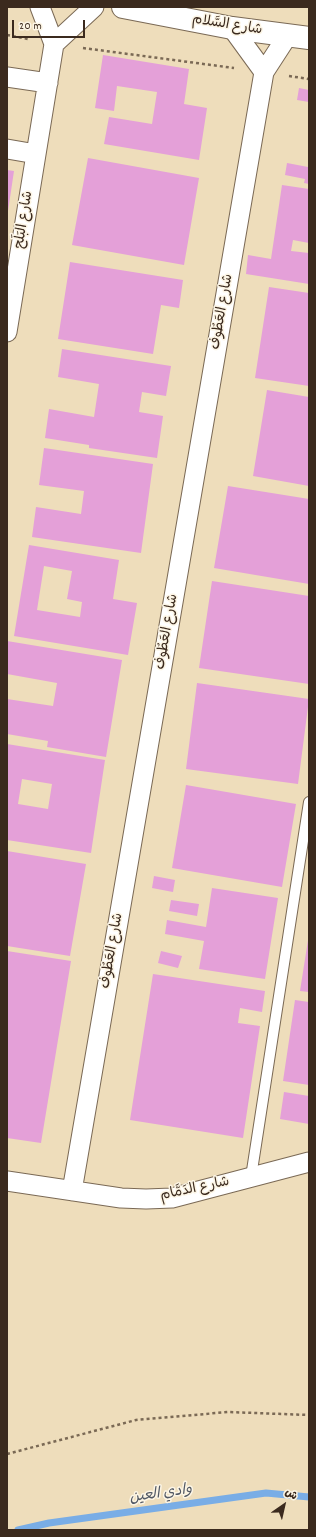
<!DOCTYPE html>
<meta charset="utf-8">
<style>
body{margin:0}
#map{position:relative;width:316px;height:1537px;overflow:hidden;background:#edb;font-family:Dekko,"Playpen Sans Arabic",sans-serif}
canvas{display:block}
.frame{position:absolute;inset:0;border:8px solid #3b2a1e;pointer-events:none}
.north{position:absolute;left:264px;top:1485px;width:40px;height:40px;-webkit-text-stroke:3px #fcf5e5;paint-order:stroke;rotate:34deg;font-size:11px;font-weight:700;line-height:16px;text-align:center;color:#3b2a1e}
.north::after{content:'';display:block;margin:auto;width:14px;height:18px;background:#3b2a1e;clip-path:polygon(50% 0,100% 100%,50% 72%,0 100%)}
.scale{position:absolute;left:12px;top:20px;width:73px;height:18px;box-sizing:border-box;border:2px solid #3b2a1e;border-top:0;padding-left:5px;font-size:12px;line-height:14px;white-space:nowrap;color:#3b2a1e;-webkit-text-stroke:3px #fcf5e5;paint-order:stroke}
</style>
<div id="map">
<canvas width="316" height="1537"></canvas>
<div class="frame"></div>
<div class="north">ش</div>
<div class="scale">20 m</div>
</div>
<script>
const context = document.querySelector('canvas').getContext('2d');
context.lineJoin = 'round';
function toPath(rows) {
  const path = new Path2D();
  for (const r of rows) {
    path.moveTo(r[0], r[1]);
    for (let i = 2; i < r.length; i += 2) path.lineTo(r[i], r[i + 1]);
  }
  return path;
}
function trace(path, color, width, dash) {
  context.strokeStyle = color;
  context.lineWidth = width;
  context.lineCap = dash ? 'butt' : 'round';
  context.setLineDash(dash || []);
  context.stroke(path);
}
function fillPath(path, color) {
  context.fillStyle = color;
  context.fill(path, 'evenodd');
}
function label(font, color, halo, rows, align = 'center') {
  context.font = font + ' Dekko,"Playpen Sans Arabic",sans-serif';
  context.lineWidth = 3;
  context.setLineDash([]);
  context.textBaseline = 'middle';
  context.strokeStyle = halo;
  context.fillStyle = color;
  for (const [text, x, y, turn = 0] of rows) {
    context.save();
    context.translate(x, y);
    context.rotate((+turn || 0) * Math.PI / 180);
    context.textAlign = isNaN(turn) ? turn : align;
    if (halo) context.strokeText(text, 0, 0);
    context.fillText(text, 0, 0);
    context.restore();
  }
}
trace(toPath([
 [18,1530,49,1523,266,1493,309,1497]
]), '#79ade6', 7);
fillPath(toPath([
 [103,55,189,69,184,104,207,108,199,160,104,144,109,117,152,124,157,92,117,86,114,111,95,108],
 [299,88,309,90,309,102,297,100],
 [88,158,199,178,184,265,72,245],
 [287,163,308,167,309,163,309,184,304,183,305,179,285,175],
 [7,170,14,171,8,211,7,211],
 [282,185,309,189,309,243,293,240,291,251,309,253,309,284,246,274,248,255,271,259],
 [70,262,183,280,179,308,161,305,153,354,58,339],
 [269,287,309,293,309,386,255,378],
 [62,349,171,366,166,396,142,392,139,412,163,416,157,458,89,448,89,445,45,438,49,409,94,417,99,384,58,377],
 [267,390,309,397,309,486,253,476],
 [44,448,153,464,141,553,32,537,36,507,81,514,84,491,39,485],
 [228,486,309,499,309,584,214,568],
 [29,545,119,560,113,599,137,603,128,655,14,636],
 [44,566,72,571,67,599,82,602,80,617,37,610],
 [212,581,309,596,309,684,199,668],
 [7,641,122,660,106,757,47,747,48,741,7,734,7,699,53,706,57,683,7,674],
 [197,683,309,699,298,784,186,769],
 [7,744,105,760,91,853,7,840],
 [22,779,52,784,48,809,18,804],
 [186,785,296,804,282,887,172,868],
 [7,851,86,864,70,956,7,946],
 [154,876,175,880,173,892,152,888],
 [212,888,278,898,265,979,199,969,204,941,165,934,167,920,206,927],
 [171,900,199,904,197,916,169,911],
 [308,940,309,940,309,992,300,991],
 [7,951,71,961,41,1143,7,1138],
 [161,951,182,956,178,968,158,963],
 [153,974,265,991,262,1012,240,1008,238,1023,260,1026,243,1138,130,1120],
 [295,1000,309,1002,309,1085,283,1081],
 [284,1092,309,1096,309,1124,280,1119]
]), '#e4a0d8');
const lane = toPath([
 [251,1177,309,802]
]);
const street = toPath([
 [232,28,264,72],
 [54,44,94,7],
 [7,77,48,83],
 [7,149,36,154],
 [7,332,54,44,40,7],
 [7,1181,121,1198,146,1199,172,1198,309,1162],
 [72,1191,264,72,288,35]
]);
const secondary = toPath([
 [123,7,232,28,309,38]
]);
trace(lane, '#7a6955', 12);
trace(street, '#7a6955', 21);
trace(secondary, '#7a6955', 24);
trace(toPath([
 [7,35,28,39],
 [83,48,234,68],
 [289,76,309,79],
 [7,1454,136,1420,228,1412,309,1415]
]), '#7a6955', 2.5, [3, 3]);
trace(lane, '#fff', 10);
trace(street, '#fff', 19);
trace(secondary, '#fff', 22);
label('14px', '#3b2a1e', '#fcf5e5', [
 ["شارع السَّلام",227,26,9],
 ["شارع البَلَح",25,220,-81],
 ["شارع العَطُوف",223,312,-80],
 ["شارع العَطُوف",168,632,-80],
 ["شارع العَطُوف",113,951,-80],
 ["شارع الدَمَّام",195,1190,-12]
]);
label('italic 15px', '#515864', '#fcf5e5', [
 ["وادي العين",161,1495,-8]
]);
</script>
